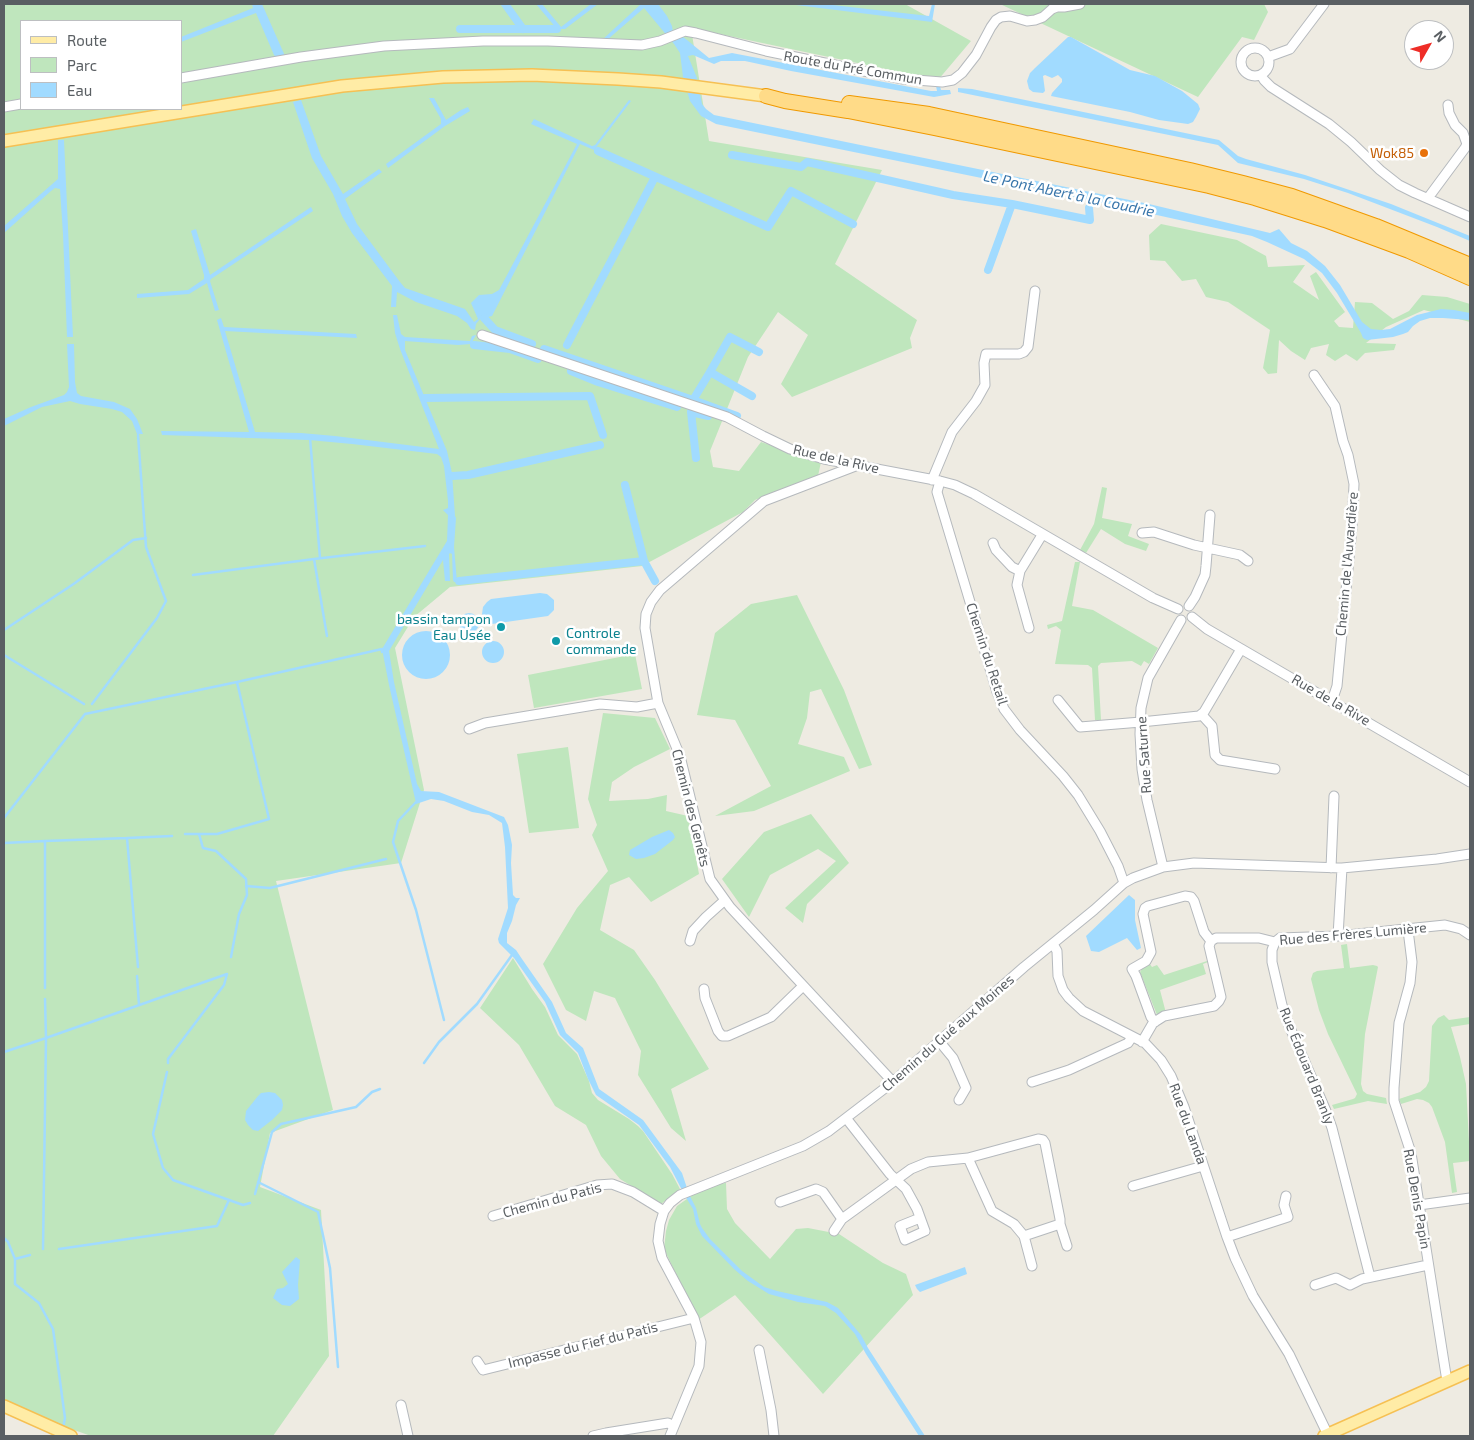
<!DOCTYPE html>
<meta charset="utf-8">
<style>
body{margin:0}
#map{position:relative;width:1474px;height:1440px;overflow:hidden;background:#eeebe2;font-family:"Exo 2",sans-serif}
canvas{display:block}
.frame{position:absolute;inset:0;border:5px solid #5a5f63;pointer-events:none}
.legend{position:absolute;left:20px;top:20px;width:162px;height:90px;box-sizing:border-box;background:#fff;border:1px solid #bdbfc1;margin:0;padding:6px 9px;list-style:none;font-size:15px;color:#5a5f63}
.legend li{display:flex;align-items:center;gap:10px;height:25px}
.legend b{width:25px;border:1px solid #bdbfc1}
.north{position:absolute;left:1404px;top:20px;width:50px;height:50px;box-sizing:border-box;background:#fff;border:1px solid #bdbfc1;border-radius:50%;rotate:52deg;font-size:14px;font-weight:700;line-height:20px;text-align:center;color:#5a5f63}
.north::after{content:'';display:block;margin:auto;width:18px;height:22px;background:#ee2d27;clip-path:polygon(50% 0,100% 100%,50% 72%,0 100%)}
</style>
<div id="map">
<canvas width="1474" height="1440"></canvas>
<div class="frame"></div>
<ul class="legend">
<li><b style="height:6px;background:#ffeca6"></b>Route</li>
<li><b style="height:14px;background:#bfe6bd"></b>Parc</li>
<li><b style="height:14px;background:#a1dbff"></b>Eau</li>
</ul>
<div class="north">N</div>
</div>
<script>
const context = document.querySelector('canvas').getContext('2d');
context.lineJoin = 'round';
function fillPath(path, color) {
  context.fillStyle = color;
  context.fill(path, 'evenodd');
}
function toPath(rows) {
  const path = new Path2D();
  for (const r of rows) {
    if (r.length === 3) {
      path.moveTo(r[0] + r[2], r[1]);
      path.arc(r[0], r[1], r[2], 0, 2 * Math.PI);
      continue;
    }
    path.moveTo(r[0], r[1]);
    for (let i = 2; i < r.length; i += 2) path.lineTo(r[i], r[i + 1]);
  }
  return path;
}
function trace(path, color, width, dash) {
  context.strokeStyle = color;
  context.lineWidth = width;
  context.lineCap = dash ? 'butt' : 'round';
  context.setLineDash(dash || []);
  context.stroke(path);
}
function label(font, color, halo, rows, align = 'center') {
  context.font = font + ' "Exo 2",sans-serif';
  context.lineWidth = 5;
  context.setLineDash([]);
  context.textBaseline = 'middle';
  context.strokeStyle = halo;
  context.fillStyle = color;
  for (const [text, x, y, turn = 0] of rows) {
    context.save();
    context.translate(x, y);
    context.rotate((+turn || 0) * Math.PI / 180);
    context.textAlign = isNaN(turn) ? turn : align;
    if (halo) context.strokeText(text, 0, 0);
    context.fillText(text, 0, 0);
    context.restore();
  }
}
fillPath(toPath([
 [4,4,905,4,971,41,938,80,691,28,709,141,882,170,835,264,917,320,910,338,912,348,792,397,781,384,808,335,778,312,748,357,710,451,713,467,739,471,761,442,821,462,818,476,755,500,743,512,642,566,450,587,414,617,395,648,424,790,401,863,276,881,333,1110,270,1133,260,1187,321,1210,329,1356,273,1436,91,1436,4,1405],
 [21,21,181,21,181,109,21,109],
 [1000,4,1264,4,1268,12,1254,40,1242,37,1198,97],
 [1161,224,1237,240,1266,256,1268,267,1305,265,1293,282,1319,300,1310,276,1316,272,1345,312,1334,321,1339,327,1353,328,1355,302,1372,303,1393,319,1409,311,1422,295,1447,297,1470,304,1470,322,1424,310,1386,327,1366,343,1396,344,1394,350,1365,353,1357,361,1346,354,1335,361,1326,355,1329,344,1311,348,1305,360,1291,351,1279,340,1277,373,1268,374,1263,368,1270,330,1228,302,1206,297,1196,279,1182,281,1165,261,1150,260,1149,235],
 [1102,487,1107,488,1102,518,1132,524,1128,536,1149,544,1146,551,1125,544,1101,529,1086,553,1080,550,1094,524],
 [1075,562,1080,562,1072,606,1093,610,1158,648,1149,664,1144,661,1141,666,1132,661,1101,663,1098,666,1101,720,1095,720,1092,668,1088,665,1055,664,1061,630,1056,626,1048,629,1047,625,1062,621],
 [797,595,844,690,872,765,859,769,821,689,810,692,807,718,798,744,844,757,850,771,754,811,715,816,771,786,735,720,697,715,715,633,751,604],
 [635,654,642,689,534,708,528,675],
 [603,713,655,718,670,749,634,767,612,782,609,801,648,799,667,795,666,811,688,816,699,874,651,902,629,877,610,885,600,930,634,950,655,980,709,1069,671,1089,686,1141,671,1128,638,1075,641,1051,615,998,594,991,586,1021,566,1010,543,964,577,908,608,871,592,835,597,825,588,799],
 [568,747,579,828,529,833,517,754],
 [811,814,849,863,807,904,803,923,785,908,836,861,818,849,770,875,749,917,722,879,764,832],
 [1347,944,1350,968,1373,965,1377,966,1378,967,1365,1034,1361,1084,1363,1091,1367,1094,1386,1098,1387,1104,1368,1101,1334,1109,1332,1105,1353,1099,1355,1098,1357,1094,1328,1034,1319,1010,1311,979,1313,973,1317,971,1344,968,1341,945],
 [513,958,532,989,545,1007,558,1035,577,1054,589,1081,592,1093,598,1100,629,1119,638,1126,643,1131,672,1174,680,1189,661,1204,620,1179,601,1156,586,1125,555,1106,519,1045,480,1008],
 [1207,961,1208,962,1203,964,1206,974,1160,990,1166,1013,1157,1015,1140,972,1143,967,1149,963,1152,967,1157,965,1164,975],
 [1444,1015,1449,1020,1470,1017,1470,1024,1451,1027,1460,1057,1466,1084,1470,1161,1453,1163,1457,1192,1452,1193,1445,1142,1432,1107,1429,1103,1423,1100,1417,1099,1401,1104,1399,1099,1420,1092,1426,1087,1429,1081,1432,1026,1438,1018],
 [726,1183,727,1209,735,1223,770,1259,796,1229,808,1228,839,1234,883,1263,906,1274,913,1295,823,1394,735,1295,698,1320,664,1249,666,1231,669,1220,677,1206,694,1194,717,1184]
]), '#bfe6bd');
fillPath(toPath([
 [252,4,262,4,285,56,277,58,274,55,256,13,181,42,181,37,253,8],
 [536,4,542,4,561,27,591,4,598,4,565,29,557,29],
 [641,4,658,4,667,16,672,26,673,32,679,38,683,37,687,40,709,58,732,53,737,54,931,91,937,91,936,86,940,86,941,90,950,90,951,94,934,97,791,71,745,61,721,61,714,64,693,55,688,56,697,78,702,104,706,109,714,115,1149,204,1270,233,1279,229,1291,243,1307,251,1325,266,1340,285,1362,322,1371,329,1381,330,1390,329,1417,315,1441,309,1454,310,1470,313,1470,320,1443,318,1430,318,1420,321,1413,326,1408,332,1403,334,1393,337,1367,340,1363,338,1361,333,1337,293,1322,273,1304,259,1267,242,1252,236,1075,197,716,124,701,116,690,101,683,77,680,53,674,44,644,8,607,40,602,40],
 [788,4,824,4,929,16,932,4,935,4,932,22],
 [1068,37,1071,37,1130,70,1155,76,1182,91,1198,104,1200,109,1196,117,1193,122,1188,124,1159,120,1130,112,1051,96,1052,93,1062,82,1062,79,1058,75,1052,78,1045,75,1043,76,1045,91,1043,93,1033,92,1029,89,1027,81,1030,73,1035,68],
 [958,88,972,89,1219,140,1238,156,1246,159,1305,175,1391,204,1470,236,1470,241,1437,227,1348,193,1304,179,1238,163,1218,145,958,92],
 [429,98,434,98,446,120,461,110,468,107,470,111,445,126,388,168,386,164,441,124,441,119],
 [301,100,321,156,343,194,379,169,382,172,345,199,357,224,400,282,405,288,465,309,474,322,478,319,471,303,479,295,492,294,499,290,577,144,531,124,534,119,592,146,595,145,629,100,631,101,594,150,580,144,492,316,480,319,476,324,475,330,471,329,467,323,457,316,416,302,397,292,396,307,391,307,392,286,352,233,342,216,333,194,312,158,293,102],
 [58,140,64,140,73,337,67,337,63,234,60,189,55,188,51,191,4,233,4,226,58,179],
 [311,207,313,211,211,279,210,281,219,310,215,311,207,283,189,294,137,298,137,294,188,290,204,279,204,275,191,231,193,230,196,229,210,275],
 [393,315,397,315,401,334,405,337,469,341,470,341,472,336,476,335,471,344,458,345,405,341,405,350,447,451,452,473,455,516,456,518,454,547,457,582,454,582,453,580,452,554,450,553,449,554,450,581,445,581,443,560,389,651,394,682,417,784,421,791,439,792,504,817,508,825,512,845,511,863,513,895,516,898,520,898,516,905,512,921,507,933,507,943,516,950,522,959,552,1002,566,1033,583,1048,599,1089,643,1120,682,1173,687,1188,682,1190,670,1167,639,1125,596,1095,588,1079,578,1053,560,1035,545,1002,514,958,499,943,498,939,508,908,505,847,502,823,489,815,472,812,444,801,431,799,416,804,416,803,389,685,382,649,447,541,448,515,443,510,448,508,448,501,444,466,441,457,437,454,352,444,309,440,162,435,161,431,249,432,217,320,221,318,224,327,356,334,357,338,225,331,255,432,301,433,335,436,439,449,400,349,395,333],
 [67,344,74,344,75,382,77,393,81,396,114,402,130,409,137,419,143,434,137,434,132,421,122,412,112,409,80,404,70,401,42,407,4,426,4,419,31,407,64,395,67,392,69,387],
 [540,593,547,594,554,600,554,610,548,616,492,624,486,620,482,614,483,607,487,602,491,599],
 [469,623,10],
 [426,655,24],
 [493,652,11],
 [669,830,673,833,675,837,673,840,655,854,644,858,636,859,629,855,630,850,652,837],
 [1129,895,1135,900,1135,920,1141,948,1137,950,1127,938,1099,952,1091,951,1086,936],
 [269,1092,275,1093,282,1100,283,1105,282,1110,272,1120,258,1131,253,1130,248,1125,245,1120,246,1111,258,1096,261,1093],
 [689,1194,696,1208,700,1224,702,1228,710,1239,742,1271,764,1287,777,1291,827,1302,838,1308,844,1315,861,1335,868,1348,925,1436,919,1436,866,1354,855,1334,836,1313,825,1306,798,1302,769,1294,748,1281,734,1269,702,1236,696,1224,693,1209,685,1196],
 [296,1257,300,1260,298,1285,299,1299,290,1306,282,1305,273,1298,277,1289,283,1288,288,1284,282,1272],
 [965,1267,967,1274,920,1292,917,1289,915,1285]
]), '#a1dbff');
trace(toPath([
 [310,438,320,558],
 [314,559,425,546],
 [193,575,314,559,327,636],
 [4,630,75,583,133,540,146,538],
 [4,655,84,704],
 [237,682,382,649,382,652],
 [92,704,157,618,166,601,146,547,138,435],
 [416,802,398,821,393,842,416,910,444,1020],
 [4,818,85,714,237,682,269,819,217,834,185,834],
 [199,834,203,848,216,851,246,879,247,895,239,914,231,957],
 [127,838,172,836],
 [4,843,45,841],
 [246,886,270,888,386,859],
 [137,976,139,1005],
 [45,988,45,841,127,838,138,967],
 [45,999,46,1038,227,974,224,985,168,1059,168,1063],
 [4,1052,46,1038,43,1249],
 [424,1063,439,1042,477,1004,512,955],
 [167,1072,153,1134,163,1168,173,1180,229,1200],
 [258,1182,318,1212,330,1268,338,1367],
 [255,1194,272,1132,281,1124,356,1107,372,1092,380,1089],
 [4,1238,8,1242,15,1259],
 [59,1249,217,1226,229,1200,243,1205,250,1203],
 [30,1255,15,1259,15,1284,39,1303,53,1329,65,1418,63,1428]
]), '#a1dbff', 2.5);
trace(toPath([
 [505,4,523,29],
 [460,29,557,29],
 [598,151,768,227,791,191,853,224],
 [732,155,801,167,807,162,953,195,1012,204,988,270],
 [1012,204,1090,220,1089,208],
 [484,318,495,330,532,344],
 [474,345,510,349,538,359],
 [567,345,655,177],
 [544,349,693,400],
 [571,371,598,382,677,407],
 [710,372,693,400,737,416],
 [752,396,710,372,730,337,759,352],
 [425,398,590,396,603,435],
 [696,458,691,412,708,416],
 [452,476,468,475,600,445],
 [625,485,644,561],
 [459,581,644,561,655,581]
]), '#a1dbff', 8);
const minor = toPath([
 [1255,62,14],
 [1268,57,1290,49,1324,4],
 [1261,75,1264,80,1271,87,1329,124,1351,142,1380,170,1399,185,1415,193,1470,217],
 [181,78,301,57,384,46,483,41,548,41,642,45,660,41,685,31,696,33,766,51,903,79,942,82,953,80,962,73,976,55,991,27,996,20,1001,17,1010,16,1027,21,1035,20,1043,17,1052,9,1057,7,1064,7,1080,4],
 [4,107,21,104],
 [1428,198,1465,148,1467,144,1463,133,1455,125,1449,113,1448,105],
 [482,335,727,417,763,436,790,449,824,459,940,481,955,485,974,494,1153,598,1178,609],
 [1314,375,1335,406,1343,441,1348,455,1354,484,1352,527,1337,686,1332,701],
 [858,465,764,501,660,590,651,602,646,614,645,628,658,703,680,756,710,879,730,907,893,1082],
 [932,480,952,432,976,401,985,385,984,363,986,354,1019,354,1024,352,1028,347,1035,291],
 [940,481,937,492,997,692,1004,709,1020,730,1063,776,1078,795,1100,831,1118,866,1124,883],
 [1142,533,1154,532,1194,545,1240,555,1248,561],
 [993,543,996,550,1012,567,1020,571],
 [1189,606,1195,597,1205,575,1206,566,1210,515],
 [1192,617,1207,629,1470,782],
 [1029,628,1017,585,1020,571,1042,535],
 [1058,700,1080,727,1141,722,1199,716,1204,712,1241,649],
 [1202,715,1212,726,1215,755,1220,760,1275,769],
 [469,729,485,723,600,704,637,707,658,703],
 [1163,867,1147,800,1142,769,1140,734,1141,708,1148,678,1181,620],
 [1331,868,1334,796],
 [1408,930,1412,962,1410,983,1399,1023,1394,1088,1394,1101,1411,1153,1446,1375,1448,1381],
 [1338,936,1342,868],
 [690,941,693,931,706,917,725,900],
 [1275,942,1272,950,1272,962,1282,1005,1288,1023,1326,1111,1332,1128,1370,1277],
 [1053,944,1057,951,1058,976,1063,990,1069,998,1083,1011,1145,1043,1161,1060,1171,1076,1184,1107,1227,1237,1235,1258,1253,1296,1289,1354,1328,1435],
 [704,989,705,998,718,1031,722,1036,728,1036,771,1017,803,986],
 [1155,1022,1151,1017,1136,976,1132,969,1146,961,1151,952,1143,914,1145,908,1148,906,1185,896,1191,897,1194,901,1204,932,1211,941],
 [939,1041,953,1058,966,1088,959,1100],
 [1142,1042,1153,1023,1164,1016,1214,1006,1219,1001,1221,997,1209,946,1211,941,1216,938,1259,938,1275,942,1280,938,1338,936,1445,925,1461,929,1470,935],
 [1032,1082,1069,1070,1128,1043,1132,1037],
 [846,1118,890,1174,906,1189,917,1209,925,1231,905,1240,900,1226,920,1218],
 [968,1158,1038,1139,1043,1140,1045,1143,1060,1219,1060,1224,1024,1236],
 [1133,1186,1203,1166],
 [780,1202,816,1189,823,1192,842,1219],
 [1419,1205,1470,1198],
 [493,1216,597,1185,612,1184,633,1192,664,1211],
 [1060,1224,1067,1246],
 [834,1231,842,1219,911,1169,928,1162,968,1158,992,1211,1014,1224,1024,1236,1032,1266],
 [1227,1237,1288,1217,1284,1205,1286,1196],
 [1315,1285,1336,1278,1350,1285,1362,1279,1428,1265],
 [759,1350,771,1410,774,1436],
 [477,1361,483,1370,694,1318],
 [401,1405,408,1436],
 [593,1436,606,1433,668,1423,674,1426],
 [670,1436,699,1366,701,1342,694,1318,662,1258,658,1241,660,1224,664,1211,670,1203,680,1195,803,1146,829,1131,893,1082,1024,967,1094,910,1124,883,1133,878,1163,867,1194,863,1342,868,1437,859,1470,854]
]);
const major = toPath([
 [4,141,342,86,443,77,532,75,618,79,661,82,766,96],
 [4,1406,71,1436],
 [1324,1436,1470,1371]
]);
const highway = toPath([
 [766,96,785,101,848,111,934,128,1209,186,1255,198,1325,220,1409,251,1470,278],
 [849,103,929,114,1190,170,1243,183,1292,196,1376,226,1470,265]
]);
trace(minor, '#b5b9bd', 11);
trace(major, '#f6c053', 14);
trace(highway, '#f09900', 16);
trace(minor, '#fff', 9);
trace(major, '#ffeca6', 11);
trace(highway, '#ffdb88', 14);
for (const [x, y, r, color] of [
 [1424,153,5,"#e8710a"],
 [501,627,5,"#0f9aa8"],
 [556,641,5,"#0f9aa8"]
]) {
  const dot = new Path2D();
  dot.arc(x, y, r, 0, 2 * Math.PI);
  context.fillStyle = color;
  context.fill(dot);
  trace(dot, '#fff', 2);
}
label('14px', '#5a5f63', '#fff', [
 ["Route du Pré Commun",853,68,10],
 ["Rue de la Rive",836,459,13],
 ["Chemin de l'Auvardière",1347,564,-85],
 ["Chemin du Retail",987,654,72],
 ["Rue de la Rive",1331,700,30],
 ["Rue Saturne",1144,755,-94],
 ["Chemin des Genêts",691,808,76],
 ["Rue des Frères Lumière",1353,934,-5],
 ["Chemin du Gué aux Moines",948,1033,-41],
 ["Rue Édouard Branly",1307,1066,68],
 ["Rue du Landa",1188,1124,70],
 ["Rue Denis Papin",1417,1199,80],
 ["Chemin du Patis",552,1200,-15],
 ["Impasse du Fief du Patis",583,1345,-14]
]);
label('14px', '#c56008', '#fff', [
 ["Wok85",1414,153]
], 'right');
label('14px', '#0d838f', '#fff', [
 ["bassin tampon",491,619],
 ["Eau Usée",491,635],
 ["Controle",566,633,"left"],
 ["commande",566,649,"left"]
], 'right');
label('italic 15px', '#3976ab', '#fff', [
 ["Le Pont Abert à la Coudrie",1069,194,12]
]);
</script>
